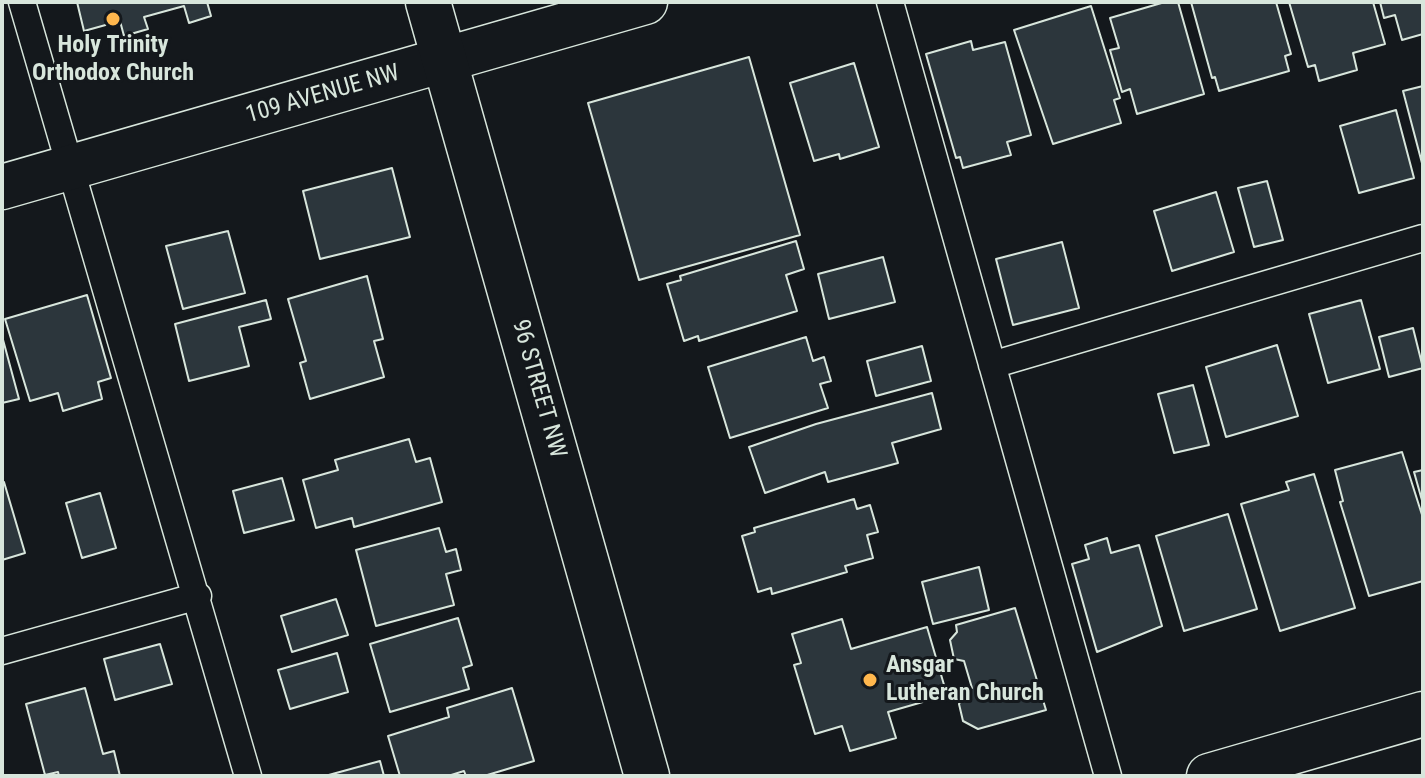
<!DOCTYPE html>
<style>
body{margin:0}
#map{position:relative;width:1425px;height:778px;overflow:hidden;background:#14181c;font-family:"Roboto Condensed",sans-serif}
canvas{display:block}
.frame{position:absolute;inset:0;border:4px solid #d8e6dc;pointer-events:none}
</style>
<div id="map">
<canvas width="1425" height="778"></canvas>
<div class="frame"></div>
</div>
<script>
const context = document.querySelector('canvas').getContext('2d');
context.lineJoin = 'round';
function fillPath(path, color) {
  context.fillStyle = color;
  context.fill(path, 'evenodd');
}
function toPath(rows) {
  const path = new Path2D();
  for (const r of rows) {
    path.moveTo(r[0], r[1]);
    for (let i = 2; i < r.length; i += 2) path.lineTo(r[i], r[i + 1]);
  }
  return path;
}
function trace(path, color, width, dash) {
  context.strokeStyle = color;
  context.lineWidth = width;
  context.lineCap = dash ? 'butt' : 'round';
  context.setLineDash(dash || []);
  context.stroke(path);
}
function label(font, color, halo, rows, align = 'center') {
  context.font = font + ' "Roboto Condensed",sans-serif';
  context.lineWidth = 6;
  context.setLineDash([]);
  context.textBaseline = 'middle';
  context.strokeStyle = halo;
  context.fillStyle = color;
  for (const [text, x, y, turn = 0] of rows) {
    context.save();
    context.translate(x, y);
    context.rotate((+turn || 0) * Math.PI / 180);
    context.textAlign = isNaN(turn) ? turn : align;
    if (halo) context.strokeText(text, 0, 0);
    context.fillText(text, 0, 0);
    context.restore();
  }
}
const building = toPath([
 [77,2,207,2,211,16,189,23,184,6,144,17,148,29,124,36,120,21,84,31,77,2],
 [1165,2,1178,2,1204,94,1137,114,1130,89,1122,92,1110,50,1119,48,1110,18,1165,2],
 [1191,2,1276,2,1291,54,1285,56,1289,71,1219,91,1215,77,1212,78,1191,2],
 [1289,2,1373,2,1385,44,1353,53,1357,70,1319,81,1315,65,1308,67,1289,2],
 [1380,2,1423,2,1423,34,1402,40,1395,15,1384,18,1380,2],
 [1091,6,1120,98,1114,100,1121,123,1053,144,1014,30,1091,6],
 [971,41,973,50,1005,42,1031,135,1007,142,1011,155,963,168,960,157,956,158,926,54,971,41],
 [749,57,800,235,639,280,588,103,749,57],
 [854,63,879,147,840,159,839,154,814,161,790,83,854,63],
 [1423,86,1423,167,1403,91,1423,86],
 [1396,110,1414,178,1359,193,1340,126,1396,110],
 [392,168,410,237,320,259,303,191,392,168],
 [1267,181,1283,240,1254,247,1238,188,1267,181],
 [1216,192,1234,252,1172,271,1154,211,1216,192],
 [228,231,245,293,183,309,166,246,228,231],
 [796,241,804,269,786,275,797,311,699,341,698,336,684,341,667,284,681,280,680,276,796,241],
 [1062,242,1079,308,1013,325,996,259,1062,242],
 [883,257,895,302,829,319,818,274,883,257],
 [367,276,383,339,374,341,384,377,310,399,300,363,306,361,288,299,367,276],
 [87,295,111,378,98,382,102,399,63,411,58,393,30,401,5,319,87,295],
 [266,300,271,319,239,327,249,366,189,381,175,324,266,300],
 [1361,300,1380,369,1328,383,1309,314,1361,300],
 [1413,328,1423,368,1389,377,1379,337,1413,328],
 [2,336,19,399,2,403,2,336],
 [806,337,813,361,824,357,831,381,820,384,828,408,730,438,708,367,806,337],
 [1277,345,1298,416,1226,437,1206,367,1277,345],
 [922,346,931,381,876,396,867,361,922,346],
 [1193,385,1209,445,1174,453,1158,394,1193,385],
 [932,393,941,429,892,443,898,463,828,482,825,472,765,493,749,447,816,424,932,393],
 [409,439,416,462,430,458,442,502,354,527,352,518,316,528,303,480,338,470,335,460,409,439],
 [1402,452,1423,518,1423,581,1369,596,1340,502,1343,501,1335,470,1402,452],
 [1423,470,1423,504,1414,472,1423,470],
 [1314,474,1355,608,1280,631,1241,504,1289,490,1286,482,1314,474],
 [282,478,294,520,244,533,233,491,282,478],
 [4,482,25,553,2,560,2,483,4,482],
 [100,493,116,548,82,558,66,503,100,493],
 [854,499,857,509,870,505,878,532,867,535,873,558,845,566,847,572,772,594,771,588,758,592,742,536,755,532,754,528,854,499],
 [1228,514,1257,609,1184,631,1156,536,1228,514],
 [439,528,446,552,456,549,461,570,446,574,454,605,376,626,356,550,439,528],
 [1107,538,1111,553,1139,545,1162,626,1097,652,1072,564,1089,559,1085,545,1107,538],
 [979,567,989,610,933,624,922,582,979,567],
 [336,599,348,635,292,652,281,616,336,599],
 [1015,608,1046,710,978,729,963,721,959,704,967,689,972,688,964,661,954,659,950,640,957,632,956,625,1015,608],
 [458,618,472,665,463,668,469,689,390,712,370,644,458,618],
 [842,619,851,649,927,627,947,695,888,712,896,738,850,751,842,726,815,734,794,665,801,663,792,634,842,619],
 [160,644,172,684,115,700,104,659,160,644],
 [337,653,348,692,290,709,278,670,337,653],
 [85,688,103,754,114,751,120,776,59,776,58,772,45,775,26,704,85,688],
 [512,688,534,761,484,776,466,776,464,771,448,776,400,776,388,736,449,717,447,708,512,688],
 [380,761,384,776,325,776,380,761]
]);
fillPath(building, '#2c363c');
trace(building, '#d8e6dc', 2);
const service = toPath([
 [22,2,248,776],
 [890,2,1108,776],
 [992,365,1423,238],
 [2,651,198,596]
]);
const minor = toPath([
 [2,187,645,2],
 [1209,776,1423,714]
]);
const tertiary = toPath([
 [428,2,647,776]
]);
trace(service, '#d8e6dc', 29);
trace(minor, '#d8e6dc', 47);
trace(tertiary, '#d8e6dc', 47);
trace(service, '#14181c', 26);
trace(minor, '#14181c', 44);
trace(tertiary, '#14181c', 44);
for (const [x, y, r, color] of [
 [113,19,8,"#ffb74d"],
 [870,680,8,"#ffb74d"]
]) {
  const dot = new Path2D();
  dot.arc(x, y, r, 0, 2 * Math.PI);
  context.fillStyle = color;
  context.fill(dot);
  trace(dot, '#14181c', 3);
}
label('bold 24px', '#d8e6dc', '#14181c', [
 ["Holy Trinity",113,46],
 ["Orthodox Church",113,74],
 ["Ansgar",886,666,"left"],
 ["Lutheran Church",886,694,"left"]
]);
label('24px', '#d8e6dc', '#14181c', [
 ["109 AVENUE NW",323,95,-16],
 ["96 STREET NW",538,389,74]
]);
</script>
